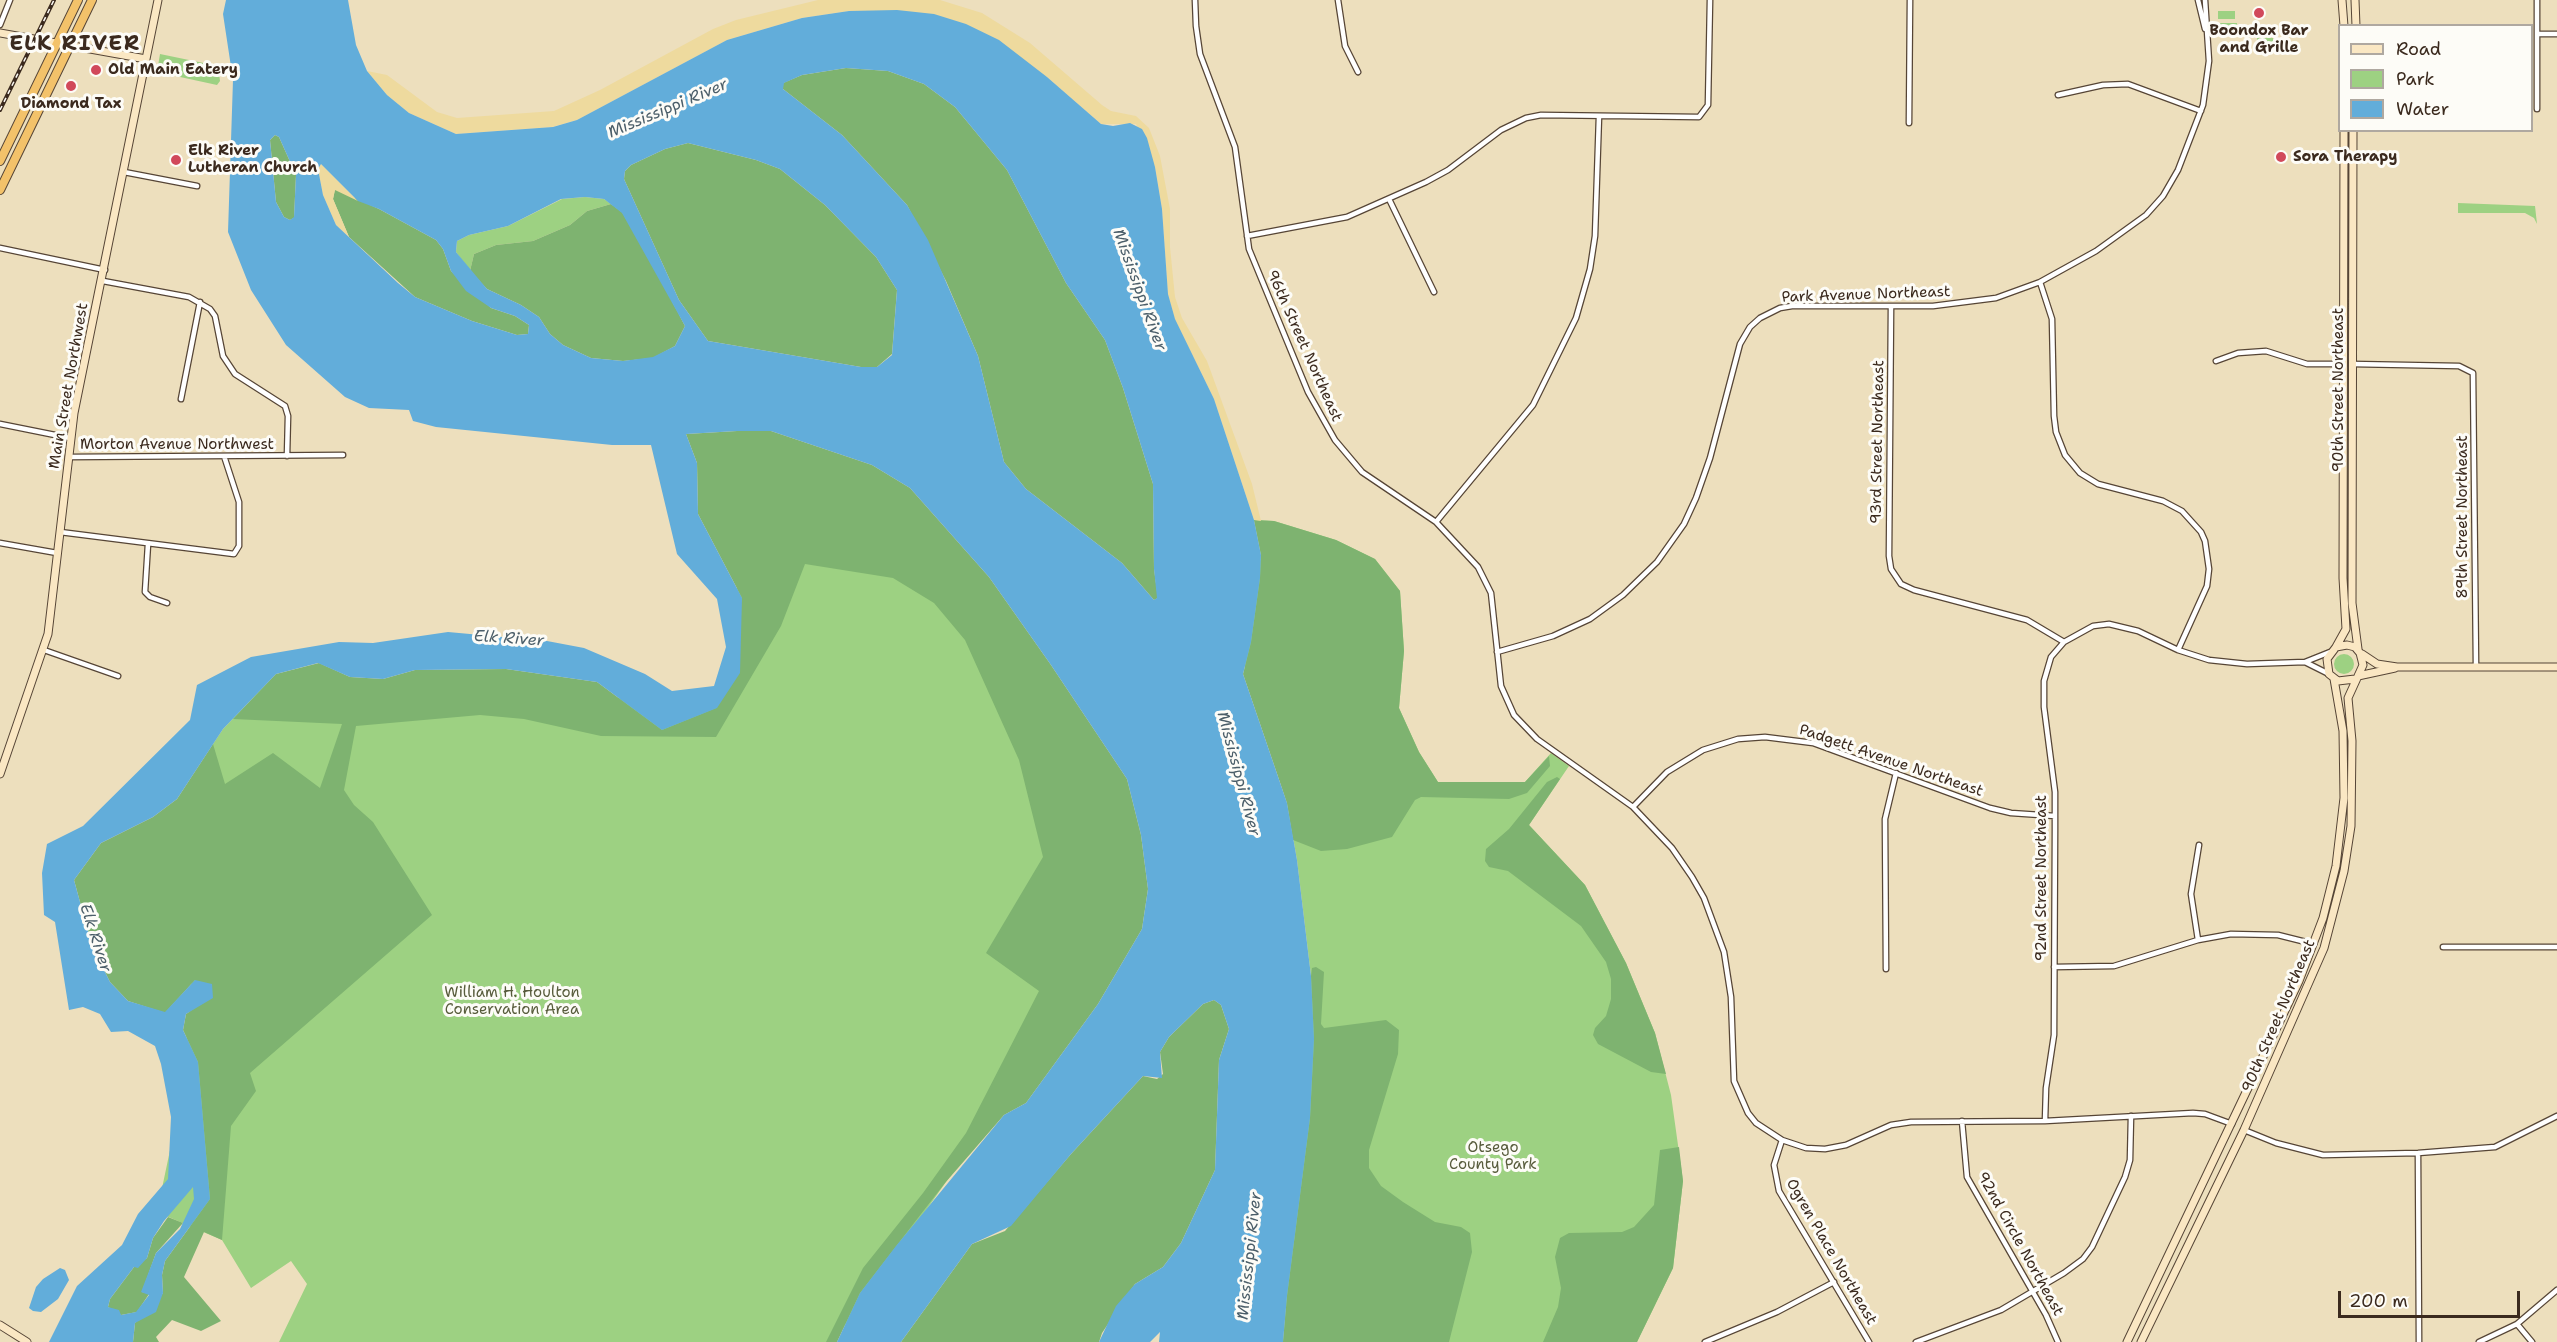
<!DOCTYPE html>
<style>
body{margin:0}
#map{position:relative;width:2557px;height:1342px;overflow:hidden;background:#eddfbd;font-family:"Shantell Sans",sans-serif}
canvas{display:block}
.legend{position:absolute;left:2338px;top:24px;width:195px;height:108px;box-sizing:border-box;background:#fdfcf7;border:2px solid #afa8a0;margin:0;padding:8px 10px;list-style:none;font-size:18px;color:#3b2a1e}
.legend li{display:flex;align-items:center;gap:12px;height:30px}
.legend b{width:30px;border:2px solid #afa8a0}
.scale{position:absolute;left:2338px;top:1291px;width:182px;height:27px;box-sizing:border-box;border:3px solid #3b2a1e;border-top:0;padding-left:8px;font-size:18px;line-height:21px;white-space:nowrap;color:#3b2a1e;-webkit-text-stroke:4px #fdfcf7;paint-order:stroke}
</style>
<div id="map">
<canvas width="2557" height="1342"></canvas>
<ul class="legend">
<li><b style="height:8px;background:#fae7c3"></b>Road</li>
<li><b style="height:16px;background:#9dd182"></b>Park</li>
<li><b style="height:16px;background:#62adda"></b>Water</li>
</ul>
<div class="scale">200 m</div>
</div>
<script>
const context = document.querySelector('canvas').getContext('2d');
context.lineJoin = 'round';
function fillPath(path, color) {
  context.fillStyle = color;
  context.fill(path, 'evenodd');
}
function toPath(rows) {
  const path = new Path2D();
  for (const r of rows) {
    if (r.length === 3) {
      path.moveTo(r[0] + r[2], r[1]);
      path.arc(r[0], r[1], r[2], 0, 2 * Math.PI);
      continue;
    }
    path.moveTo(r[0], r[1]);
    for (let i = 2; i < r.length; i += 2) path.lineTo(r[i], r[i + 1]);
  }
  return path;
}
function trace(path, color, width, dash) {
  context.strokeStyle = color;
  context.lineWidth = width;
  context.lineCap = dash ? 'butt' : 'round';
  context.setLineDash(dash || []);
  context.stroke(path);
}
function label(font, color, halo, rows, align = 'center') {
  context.font = font + ' "Shantell Sans",sans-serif';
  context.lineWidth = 6;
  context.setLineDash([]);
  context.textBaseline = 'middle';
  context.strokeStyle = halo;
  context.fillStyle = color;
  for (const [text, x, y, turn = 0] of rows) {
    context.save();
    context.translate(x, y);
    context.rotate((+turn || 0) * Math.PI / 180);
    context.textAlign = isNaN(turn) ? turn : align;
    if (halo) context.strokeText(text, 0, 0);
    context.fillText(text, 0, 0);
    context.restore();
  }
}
fillPath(toPath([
 [2218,11,2235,11,2235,19,2218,19],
 [2220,23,2237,23,2237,31,2220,31],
 [2257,26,2273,26,2273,35,2257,35],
 [2257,38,2273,38,2273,47,2257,47],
 [160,54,218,66,220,81,217,85,157,72],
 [585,197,604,199,611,204,587,211,570,225,533,241,496,245,474,254,470,271,456,252,457,241,469,235,508,226,562,199],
 [2458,203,2535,206,2537,224,2534,218,2525,213,2458,213],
 [898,493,1133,917,833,1342,279,1342,307,1284,291,1261,251,1288,222,1240,157,1212,181,1098,213,744,223,729,276,674,680,702,718,689,729,647,730,592],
 [1254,520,1274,521,1336,540,1375,559,1400,591,1404,651,1399,708,1419,752,1438,782,1525,782,1551,753,1569,766,1529,825,1585,885,1626,963,1655,1033,1671,1095,1683,1181,1673,1268,1637,1342,1283,1342,1311,976,1297,860,1287,803,1244,663,1261,555],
 [2344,664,10]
]), '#9dd182');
fillPath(toPath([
 [846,68,888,71,924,84,955,107,1007,170,1066,283,1105,340,1123,388,1153,484,1154,569,1158,598,1154,600,1122,563,1026,489,1004,462,978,356,946,281,907,205,842,135,783,89,783,83,802,75],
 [275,135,279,137,296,175,294,218,290,220,284,217,276,202,270,140],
 [688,143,756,160,780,169,825,205,876,257,897,290,892,354,877,367,861,367,708,341,679,300,624,179,625,171,631,165,665,149],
 [335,189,379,209,436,240,443,249,451,271,491,308,515,316,529,325,528,334,517,335,472,321,415,297,349,237,333,199],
 [611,204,622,212,646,251,685,326,675,346,653,358,623,361,591,358,563,345,550,334,539,317,521,305,487,289,470,271,474,254,496,245,533,241,570,225,587,211],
 [737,431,771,431,872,465,910,488,989,577,1051,665,1127,779,1141,835,1148,889,1142,929,1098,1004,1026,1103,1004,1115,945,1183,860,1293,837,1342,826,1342,863,1268,923,1193,966,1133,1039,991,986,953,1043,857,1019,760,965,640,934,603,893,578,805,564,781,626,716,737,601,736,524,719,480,715,356,726,344,790,354,805,373,822,432,915,250,1073,256,1091,231,1126,222,1240,204,1232,184,1277,221,1321,201,1331,172,1320,156,1337,159,1342,133,1342,135,1323,163,1293,162,1275,165,1261,210,1199,198,1062,183,1030,186,1014,198,1006,195,980,165,1013,128,1001,110,982,92,946,74,880,101,843,153,817,177,799,213,744,225,784,273,753,320,788,342,724,233,719,276,674,319,663,350,677,383,679,415,670,506,669,597,682,662,730,716,708,742,598,698,514,697,463,686,434],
 [1254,520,1274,521,1336,540,1375,559,1400,591,1404,651,1399,708,1419,752,1438,782,1525,782,1549,756,1550,766,1527,793,1509,799,1421,797,1415,800,1392,837,1347,849,1321,851,1293,840,1287,803,1243,674,1251,642,1260,578,1261,555],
 [1557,777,1560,779,1529,825,1585,885,1626,963,1655,1033,1666,1074,1651,1072,1598,1044,1593,1035,1595,1028,1606,1016,1611,999,1611,979,1606,962,1581,926,1508,871,1489,867,1485,861,1486,849,1509,829,1547,782],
 [1316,967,1324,972,1321,1024,1324,1028,1386,1020,1399,1030,1398,1054,1369,1150,1369,1168,1381,1186,1403,1202,1435,1222,1461,1227,1470,1233,1472,1252,1449,1342,1283,1342,1287,1296,1310,1118,1314,1039,1311,976,1312,968],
 [1214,1000,1221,1005,1229,1029,1219,1060,1215,1170,1181,1243,1163,1267,1135,1284,1102,1333,1099,1342,901,1342,972,1244,1005,1231,1071,1154,1143,1076,1157,1079,1163,1074,1160,1052,1169,1037,1203,1004],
 [1679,1147,1683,1181,1673,1268,1637,1342,1543,1342,1558,1307,1561,1288,1555,1257,1560,1238,1569,1233,1622,1232,1634,1227,1654,1205,1660,1150],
 [168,1217,183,1223,156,1253,142,1292,149,1294,137,1312,121,1315,108,1307,110,1299,134,1267,147,1258,153,1238]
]), '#7eb370');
fillPath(toPath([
 [818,0,940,0,982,13,1030,43,1102,105,1111,111,1136,116,1149,128,1160,156,1170,209,1170,247,1175,297,1182,318,1207,361,1252,484,1261,521,1254,520,1214,399,1175,320,1168,294,1162,209,1155,167,1136,124,1101,124,1047,77,849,11,802,18,727,40,577,120,552,127,456,134,409,113,387,95,367,71,387,75,437,112,457,118,554,111,600,90,713,29,736,20],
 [321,164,358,201,335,190,333,199,349,237,336,225,323,195,318,169]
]), '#eeda9e');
fillPath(toPath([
 [226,0,348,0,356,45,367,71,387,95,409,113,456,134,553,127,577,120,727,40,802,18,849,11,897,10,934,14,966,24,999,40,1047,77,1101,124,1113,126,1130,123,1142,129,1147,138,1155,167,1162,209,1168,294,1175,319,1214,399,1254,520,1261,555,1260,578,1251,642,1243,674,1287,803,1297,860,1311,976,1314,1039,1310,1118,1287,1296,1283,1342,1159,1342,1160,1332,1150,1342,1099,1342,1116,1306,1135,1284,1163,1267,1181,1243,1215,1170,1219,1060,1229,1029,1221,1005,1214,1000,1203,1004,1169,1037,1160,1052,1162,1078,1143,1076,1071,1154,1011,1226,972,1244,901,1342,837,1342,860,1293,896,1246,1004,1115,1026,1103,1098,1004,1142,929,1148,889,1141,835,1127,779,1051,665,989,577,910,488,872,465,771,431,737,431,686,434,697,463,698,514,742,598,740,673,717,708,662,730,597,682,506,669,415,670,383,679,350,677,318,663,276,674,223,729,177,799,153,817,101,843,74,880,92,946,110,982,128,1001,165,1012,195,980,212,984,213,998,186,1014,183,1030,198,1062,210,1199,165,1261,162,1275,163,1293,156,1312,135,1323,133,1342,49,1342,77,1286,122,1245,138,1214,168,1179,171,1117,161,1064,155,1046,128,1031,111,1032,100,1014,83,1007,69,1010,55,922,44,915,42,873,47,844,83,826,190,720,197,685,251,657,339,642,373,643,448,632,547,641,584,648,645,674,672,691,714,686,726,647,717,599,677,554,651,445,612,445,436,427,413,421,409,410,369,408,345,397,286,345,251,290,228,232,233,80,223,14],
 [846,68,888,71,924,84,955,107,1007,170,1066,283,1105,340,1123,388,1153,484,1154,569,1157,598,1154,600,1122,563,1026,489,1004,462,978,356,928,240,907,205,842,135,783,89,784,83,802,75],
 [275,135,279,137,296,175,294,217,290,220,284,217,276,202,270,140],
 [688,143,756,160,780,169,825,205,876,257,897,290,892,355,877,367,861,367,708,341,679,300,624,179,625,171,631,165,665,149],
 [321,164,358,201,379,209,436,240,443,249,451,271,466,291,491,308,515,316,529,325,528,334,517,335,472,321,415,297,398,283,336,225,323,195,318,169],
 [585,197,604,199,622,213,685,326,675,346,653,357,623,361,591,358,563,345,550,334,539,317,521,305,487,289,456,252,457,241,469,235,508,226,561,199],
 [193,1187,194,1199,180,1229,156,1253,141,1292,149,1295,136,1312,121,1315,119,1310,108,1307,110,1299,134,1267,138,1268,147,1258,153,1238,164,1221],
 [60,1268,65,1270,69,1280,58,1299,41,1312,33,1311,29,1308,36,1287,43,1279]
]), '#62adda');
const street = toPath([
 [1195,0,1196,26,1200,54,1235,147,1249,249,1308,392,1335,440,1362,472,1436,522,1478,567,1491,593,1501,686,1514,715,1537,739,1633,807,1672,848,1692,877,1704,898,1724,952,1731,997,1734,1081,1748,1113,1756,1123,1782,1140,1806,1148,1825,1149,1846,1145,1891,1125,1911,1122,2045,1121,2193,1113,2205,1114,2232,1124],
 [1338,0,1345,46,1358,72],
 [2198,0,2205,29],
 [2537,0,2537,109],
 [0,25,10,0],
 [2537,34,2557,34],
 [2058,95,2103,85,2128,84,2201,111],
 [1909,123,1910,0],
 [124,172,197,186],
 [1389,199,1434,292],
 [1247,236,1347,217,1426,182,1448,170,1501,130,1526,118,1541,115,1699,117,1708,105,1710,0],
 [0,248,105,270],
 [103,281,189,297,210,309,215,316,223,356,235,374,285,406,288,416,287,456],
 [2040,282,2052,319,2054,416,2056,432,2065,455,2080,473,2098,484,2163,501,2182,511,2201,532,2205,541,2209,569,2207,586,2178,650],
 [1891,307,1889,556,1891,569,1901,584,1914,590,2027,620,2064,642,2093,626,2109,624,2138,631,2178,650,2209,660,2247,664,2305,662,2329,674],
 [2216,361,2238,353,2266,351,2307,364,2343,364],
 [2352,364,2459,366,2473,373,2476,666],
 [181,399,200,302],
 [0,424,70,438],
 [68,457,343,455],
 [1436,522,1533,405,1576,318,1590,269,1595,236,1599,116],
 [60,532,234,554,239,546,239,502,224,456],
 [0,543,57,553],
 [148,544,145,592,150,597,167,603],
 [44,650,118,676],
 [1497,652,1553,636,1590,619,1623,595,1657,562,1684,524,1696,498,1710,458,1740,344,1750,327,1760,318,1780,308,1792,306,1933,306,1996,298,2040,282,2096,251,2146,215,2163,196,2178,170,2203,105,2209,61,2205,0],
 [2305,662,2330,652],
 [1633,807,1667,772,1703,750,1738,739,1765,737,1813,743,1990,808,2011,813,2055,816],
 [2198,940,2191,894,2199,845],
 [2443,947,2557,947],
 [2054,967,2114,966,2198,940,2231,934,2278,935,2314,944],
 [1886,969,1885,819,1896,773],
 [1962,1121,1967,1177,2046,1315,2058,1342],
 [2045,1121,2046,1088,2054,1035,2055,830,2055,792,2044,707,2044,681,2051,657,2064,642],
 [2244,1130,2276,1143,2323,1155,2418,1153,2495,1147,2557,1116],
 [1782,1140,1774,1165,1779,1191,1869,1342],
 [2418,1153,2419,1342],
 [2517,1324,2532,1342],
 [1705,1342,1777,1312,1834,1282],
 [1916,1342,2001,1310,2064,1273,2083,1259,2092,1247,2125,1177,2130,1160,2131,1116],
 [2479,1342,2517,1324,2557,1290]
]);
const secondary = toPath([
 [2342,0,2344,26],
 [2355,0,2356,26],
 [0,33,146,59],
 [2353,130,2352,603,2358,649],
 [2336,647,2346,629,2343,578,2344,130],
 [2362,654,2377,664,2397,667,2557,667],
 [2358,676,2395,668],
 [0,774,48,634,74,413,158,0],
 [0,1325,27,1342],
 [2127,1342,2299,981,2323,918,2336,866,2344,798,2343,731,2334,679],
 [2141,1342,2244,1130,2324,948,2344,871,2351,826,2352,741,2348,698,2363,665,2360,653,2355,647,2347,645,2336,647,2327,659,2329,674,2338,681,2355,679]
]);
const highway = toPath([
 [0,161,78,0],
 [0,190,92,0]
]);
trace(street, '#564536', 7);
trace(secondary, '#564536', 9);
trace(highway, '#564536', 10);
trace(street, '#fff', 4.5);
trace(secondary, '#fae7c3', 7);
trace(highway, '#f3c26a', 8);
const rail = toPath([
 [0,110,54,0]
]);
trace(rail, '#3b2a1e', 4);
trace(rail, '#fdfcf7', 1.5, [4.5]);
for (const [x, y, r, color] of [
 [2259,13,6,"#d1495b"],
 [96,70,6,"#d1495b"],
 [71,86,6,"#d1495b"],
 [2281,157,6,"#d1495b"],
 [176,160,6,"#d1495b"]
]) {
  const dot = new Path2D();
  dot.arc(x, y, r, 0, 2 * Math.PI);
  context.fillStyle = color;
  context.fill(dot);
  trace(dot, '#fdfcf7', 2);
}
label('bold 15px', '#3b2a1e', '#fdfcf7', [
 ["Boondox Bar",2259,31,"center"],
 ["and Grille",2259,48,"center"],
 ["Old Main Eatery",108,70],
 ["Diamond Tax",71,104,"center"],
 ["Elk River",188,151],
 ["Lutheran Church",188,168],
 ["Sora Therapy",2293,157]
], 'left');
label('15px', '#3b2a1e', '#fdfcf7', [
 ["Park Avenue Northeast",1866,295,-2],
 ["96th Street Northeast",1304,346,66],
 ["Main Street Northwest",69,386,-80],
 ["90th Street Northeast",2339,390,-90],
 ["93rd Street Northeast",1878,442,-89],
 ["Morton Avenue Northwest",177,445],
 ["89th Street Northeast",2463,517,-90],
 ["Padgett Avenue Northeast",1891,761,19],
 ["92nd Street Northeast",2042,878,-90],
 ["90th Street Northeast",2279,1016,-67],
 ["92nd Circle Northeast",2020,1244,61],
 ["Ogren Place Northeast",1831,1252,60]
]);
label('15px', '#585c3c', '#fdfcf7', [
 ["William H. Houlton",512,993],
 ["Conservation Area",512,1010],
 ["Otsego",1493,1148],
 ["County Park",1493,1165]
]);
label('italic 16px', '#4b5e69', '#fdfcf7', [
 ["Mississippi River",668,109,-23],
 ["Mississippi River",1139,290,70],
 ["Elk River",509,639,4],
 ["Mississippi River",1238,774,75],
 ["Elk River",95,938,72],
 ["Mississippi River",1250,1256,-84]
]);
context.letterSpacing = '1.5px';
label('bold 21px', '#3b2a1e', '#fdfcf7', [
 ["ELK RIVER",75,45]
]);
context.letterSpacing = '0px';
</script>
